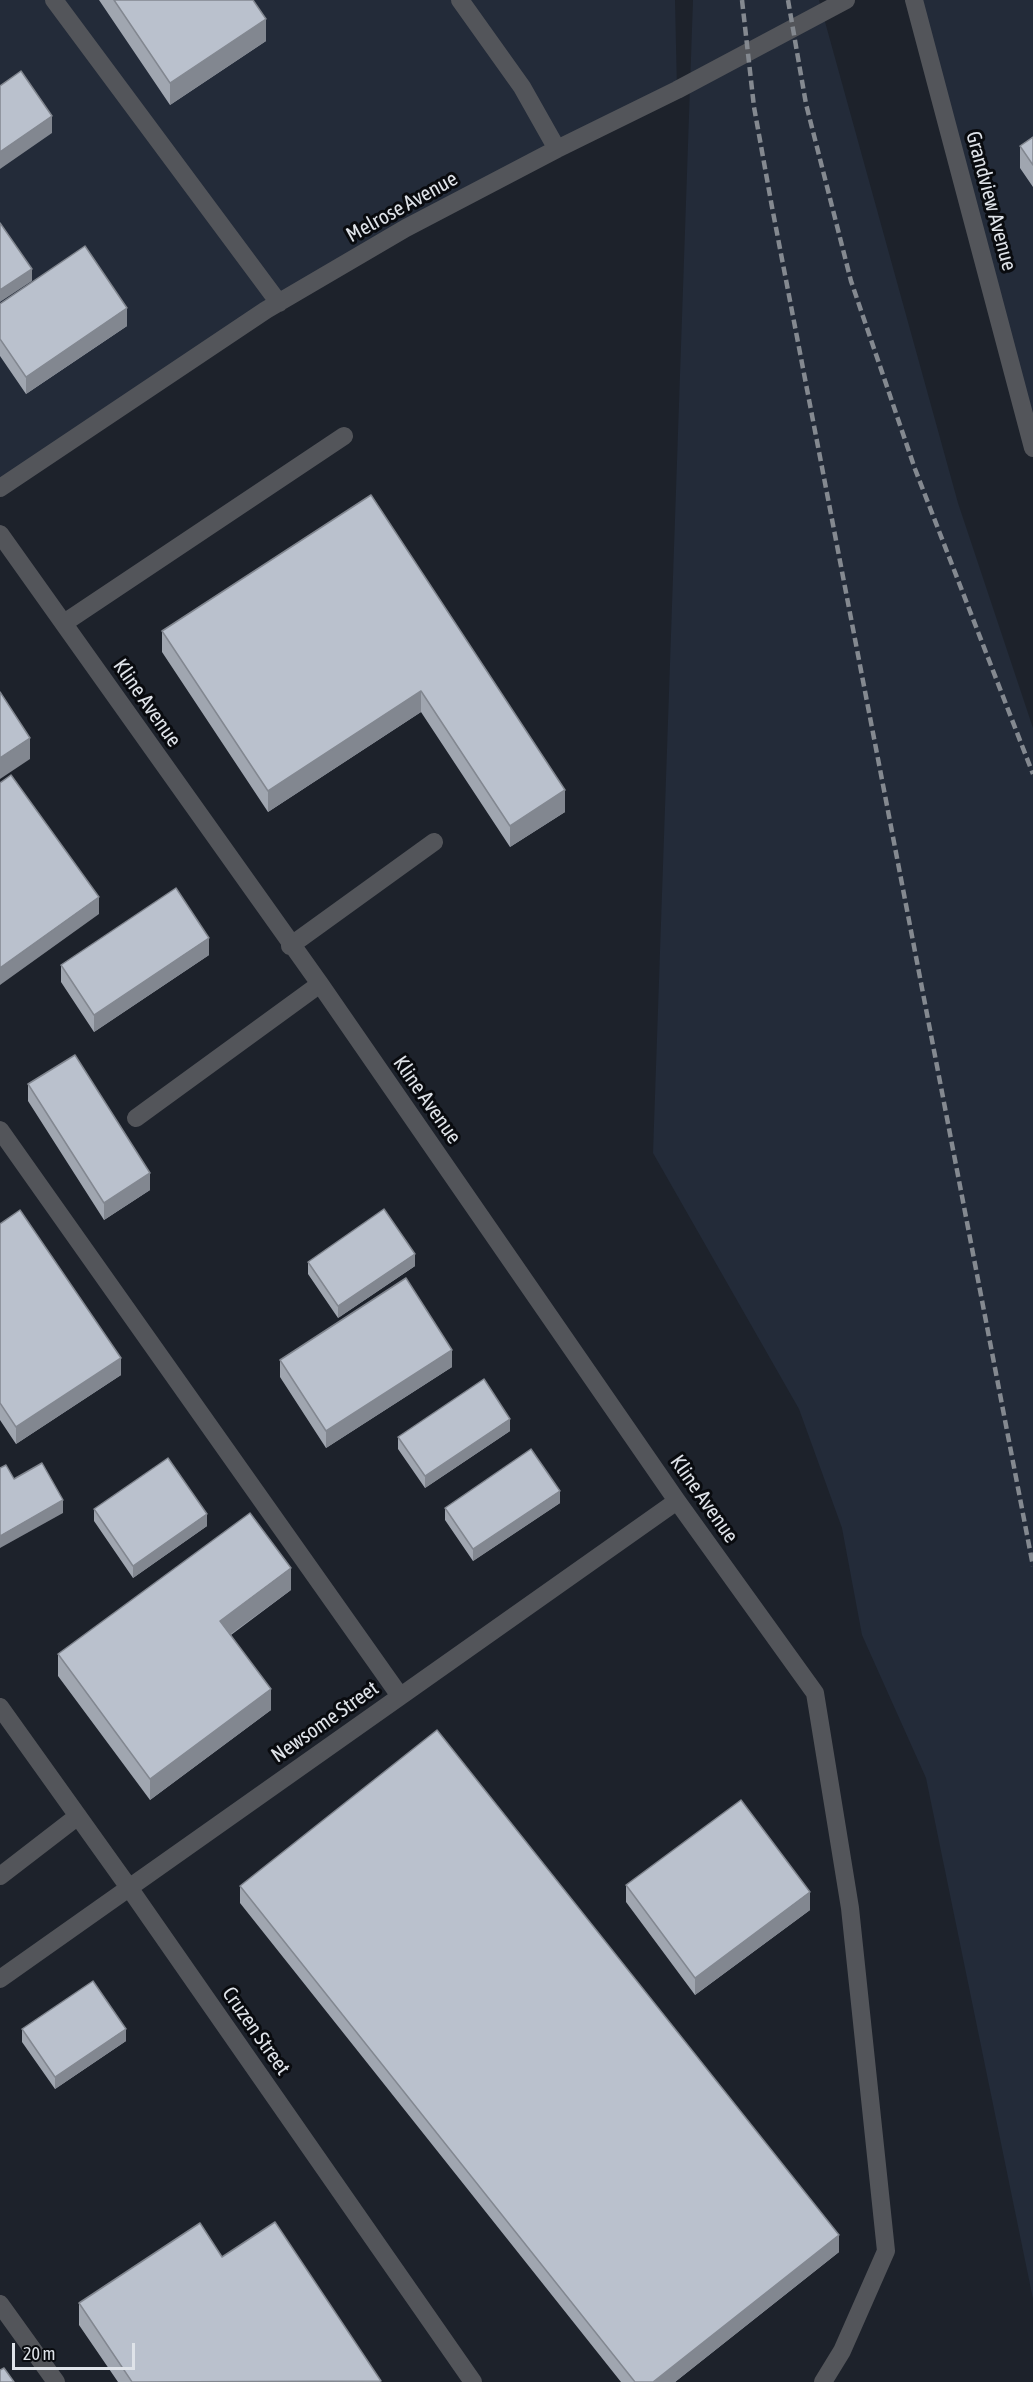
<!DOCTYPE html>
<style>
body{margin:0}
#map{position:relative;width:1033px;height:2382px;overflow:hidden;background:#1d222b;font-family:"Asap Condensed",sans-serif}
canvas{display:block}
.scale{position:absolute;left:12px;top:2343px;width:123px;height:27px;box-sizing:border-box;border:3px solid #dfe3e9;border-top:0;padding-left:8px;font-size:18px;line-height:21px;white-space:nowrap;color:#dfe3e9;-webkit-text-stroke:4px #090b0f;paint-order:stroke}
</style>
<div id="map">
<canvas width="1033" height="2382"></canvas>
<div class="scale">20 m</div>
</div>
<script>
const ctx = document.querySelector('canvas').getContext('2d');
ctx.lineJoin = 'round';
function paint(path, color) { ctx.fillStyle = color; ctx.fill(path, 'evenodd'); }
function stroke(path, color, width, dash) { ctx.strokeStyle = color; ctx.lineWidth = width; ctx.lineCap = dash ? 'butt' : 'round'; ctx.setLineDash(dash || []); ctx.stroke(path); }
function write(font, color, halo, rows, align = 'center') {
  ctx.font = font + ' "Asap Condensed",sans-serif'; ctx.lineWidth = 6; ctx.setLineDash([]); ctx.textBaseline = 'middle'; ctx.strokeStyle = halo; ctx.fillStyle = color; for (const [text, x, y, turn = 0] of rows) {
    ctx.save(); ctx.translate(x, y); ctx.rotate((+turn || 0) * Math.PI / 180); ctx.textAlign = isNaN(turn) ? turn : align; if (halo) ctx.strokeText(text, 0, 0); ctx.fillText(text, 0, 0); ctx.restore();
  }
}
paint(new Path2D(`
 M 0,0 L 675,0 L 677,90 L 266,310 L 0,488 Z
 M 693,0 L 819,0 L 958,503 L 1033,728 L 1033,2299 L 926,1778 L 862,1635 L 842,1528 L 799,1409 L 653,1153 Z
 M 914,0 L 1033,0 L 1033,448 Z`), '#232b39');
stroke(new Path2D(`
 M 54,0 L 279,303
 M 460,0 L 522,87 L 557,149
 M 914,0 L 1033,448
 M 0,488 L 266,310 L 406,228 L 557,149 L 677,90 L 846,0
 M 0,534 L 320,984 L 677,1501 L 815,1693 L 850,1908 L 886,2251 L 842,2351 L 823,2382
 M 64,623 L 344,436
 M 290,946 L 434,842
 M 136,1118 L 320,984
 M 0,1130 L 400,1696
 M 0,1707 L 130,1889 L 473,2382
 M 0,1876 L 78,1816
 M 0,1979 L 677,1501
 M 0,2304 L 56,2382`), '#53555a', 18);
stroke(new Path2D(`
 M 742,0 L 754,107 L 772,207 L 1033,1566
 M 788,0 L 806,104 L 851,281 L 915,469 L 1033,774`), '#848990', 4.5, [9, 4.5]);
paint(new Path2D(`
 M 99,0 L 253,0 L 266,41 L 170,105 Z
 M 1033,137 L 1033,187 L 1020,168 L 1020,146 Z
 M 0,304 L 127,326 L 26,394 L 0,356 Z
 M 371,495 L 565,812 L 510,847 L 421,712 L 268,812 L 162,652 L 162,631 Z
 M 209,955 L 94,1032 L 61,982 L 61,965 Z
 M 28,1084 L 150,1190 L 104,1220 L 28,1101 Z
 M 0,1224 L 121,1375 L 16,1444 L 0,1420 Z
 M 308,1262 L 415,1266 L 338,1318 L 308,1274 Z
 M 280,1360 L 452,1367 L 326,1448 L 280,1377 Z
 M 510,1431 L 425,1488 L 398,1449 L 398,1437 Z
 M 560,1503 L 473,1561 L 445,1520 L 445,1508 Z
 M 94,1509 L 207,1526 L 133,1578 L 94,1521 Z
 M 291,1590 L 231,1635 L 271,1710 L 150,1800 L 58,1676 L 58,1654 Z
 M 626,1885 L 810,1910 L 695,1995 L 626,1902 Z
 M 240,1886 L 839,2252 L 675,2382 L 621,2382 L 240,1903 Z
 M 22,2029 L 126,2041 L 55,2089 L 22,2042 Z
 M 222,2257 L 381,2382 L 118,2382 L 79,2325 L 79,2303 Z`), '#a0a6b0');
paint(new Path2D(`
 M 266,19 L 266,41 L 170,105 L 170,83 Z
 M 52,116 L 52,133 L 0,169 L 0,152 Z
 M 32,269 L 32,281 L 0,302 L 0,290 Z
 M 127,308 L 127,326 L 26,394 L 26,377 Z
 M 421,691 L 421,712 L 268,812 L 268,791 Z
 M 30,738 L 30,759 L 0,779 L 0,758 Z
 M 565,790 L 565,812 L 510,847 L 510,826 Z
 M 99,897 L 99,914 L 0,985 L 0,968 Z
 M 209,938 L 209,955 L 94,1032 L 94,1015 Z
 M 150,1173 L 150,1190 L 104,1220 L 104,1203 Z
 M 415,1254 L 415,1266 L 338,1318 L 338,1306 Z
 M 452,1350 L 452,1367 L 326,1448 L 326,1431 Z
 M 121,1358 L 121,1375 L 16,1444 L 16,1427 Z
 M 510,1419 L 510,1431 L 425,1488 L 425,1476 Z
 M 560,1491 L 560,1503 L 473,1561 L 473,1549 Z
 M 63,1500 L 63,1513 L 0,1548 L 0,1536 Z
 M 207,1514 L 207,1526 L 133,1578 L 133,1566 Z
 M 291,1568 L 291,1590 L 220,1642 L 220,1621 Z
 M 271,1689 L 271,1710 L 150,1800 L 150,1779 Z
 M 810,1892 L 810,1910 L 695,1995 L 695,1978 Z
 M 126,2029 L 126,2041 L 55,2089 L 55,2077 Z
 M 839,2235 L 839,2252 L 675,2382 L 653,2382 Z`), '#828790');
const building = new Path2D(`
 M 114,0 L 253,0 L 266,19 L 170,83 Z
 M 21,71 L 52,116 L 0,152 L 0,86 Z
 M 1033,137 L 1033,165 L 1020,146 Z
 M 0,223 L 32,269 L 0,290 Z
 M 85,246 L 127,308 L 26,377 L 0,339 L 0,304 Z
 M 371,495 L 565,790 L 510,826 L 421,691 L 268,791 L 162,631 Z
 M 0,692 L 30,738 L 0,758 Z
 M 11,775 L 99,897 L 0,968 L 0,783 Z
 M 176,888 L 209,938 L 94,1015 L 61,965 Z
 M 75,1055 L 150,1173 L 104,1203 L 28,1084 Z
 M 384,1209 L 415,1254 L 338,1306 L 308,1262 Z
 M 20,1210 L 121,1358 L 16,1427 L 0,1403 L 0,1224 Z
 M 406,1278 L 452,1350 L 326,1431 L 280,1360 Z
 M 484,1379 L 510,1419 L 425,1476 L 398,1437 Z
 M 531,1449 L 560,1491 L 473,1549 L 445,1508 Z
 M 168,1458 L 207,1514 L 133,1566 L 94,1509 Z
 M 42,1463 L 63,1500 L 0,1536 L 0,1468 L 6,1465 L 14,1479 Z
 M 250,1513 L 291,1568 L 220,1621 L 271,1689 L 150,1779 L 58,1654 Z
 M 437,1730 L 839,2235 L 653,2382 L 635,2382 L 240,1886 Z
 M 741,1800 L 810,1892 L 695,1978 L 626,1885 Z
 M 93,1981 L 126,2029 L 55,2077 L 22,2029 Z
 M 275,2222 L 381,2381 L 132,2382 L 79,2303 L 200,2223 L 222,2257 Z
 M 4,2368 L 14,2382 L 0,2382 L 0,2370 Z`);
paint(building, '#bac1cd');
stroke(building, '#828790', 1.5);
write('21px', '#dfe3e9', '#090b0f', [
 ["Grandview Avenue",991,201,75],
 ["Melrose Avenue",402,207,-29],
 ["Kline Avenue",147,703,55],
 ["Kline Avenue",427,1100,55],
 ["Kline Avenue",704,1499,55],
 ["Newsome Street",325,1722,-35],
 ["Cruzen Street",256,2031,55]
]);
</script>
